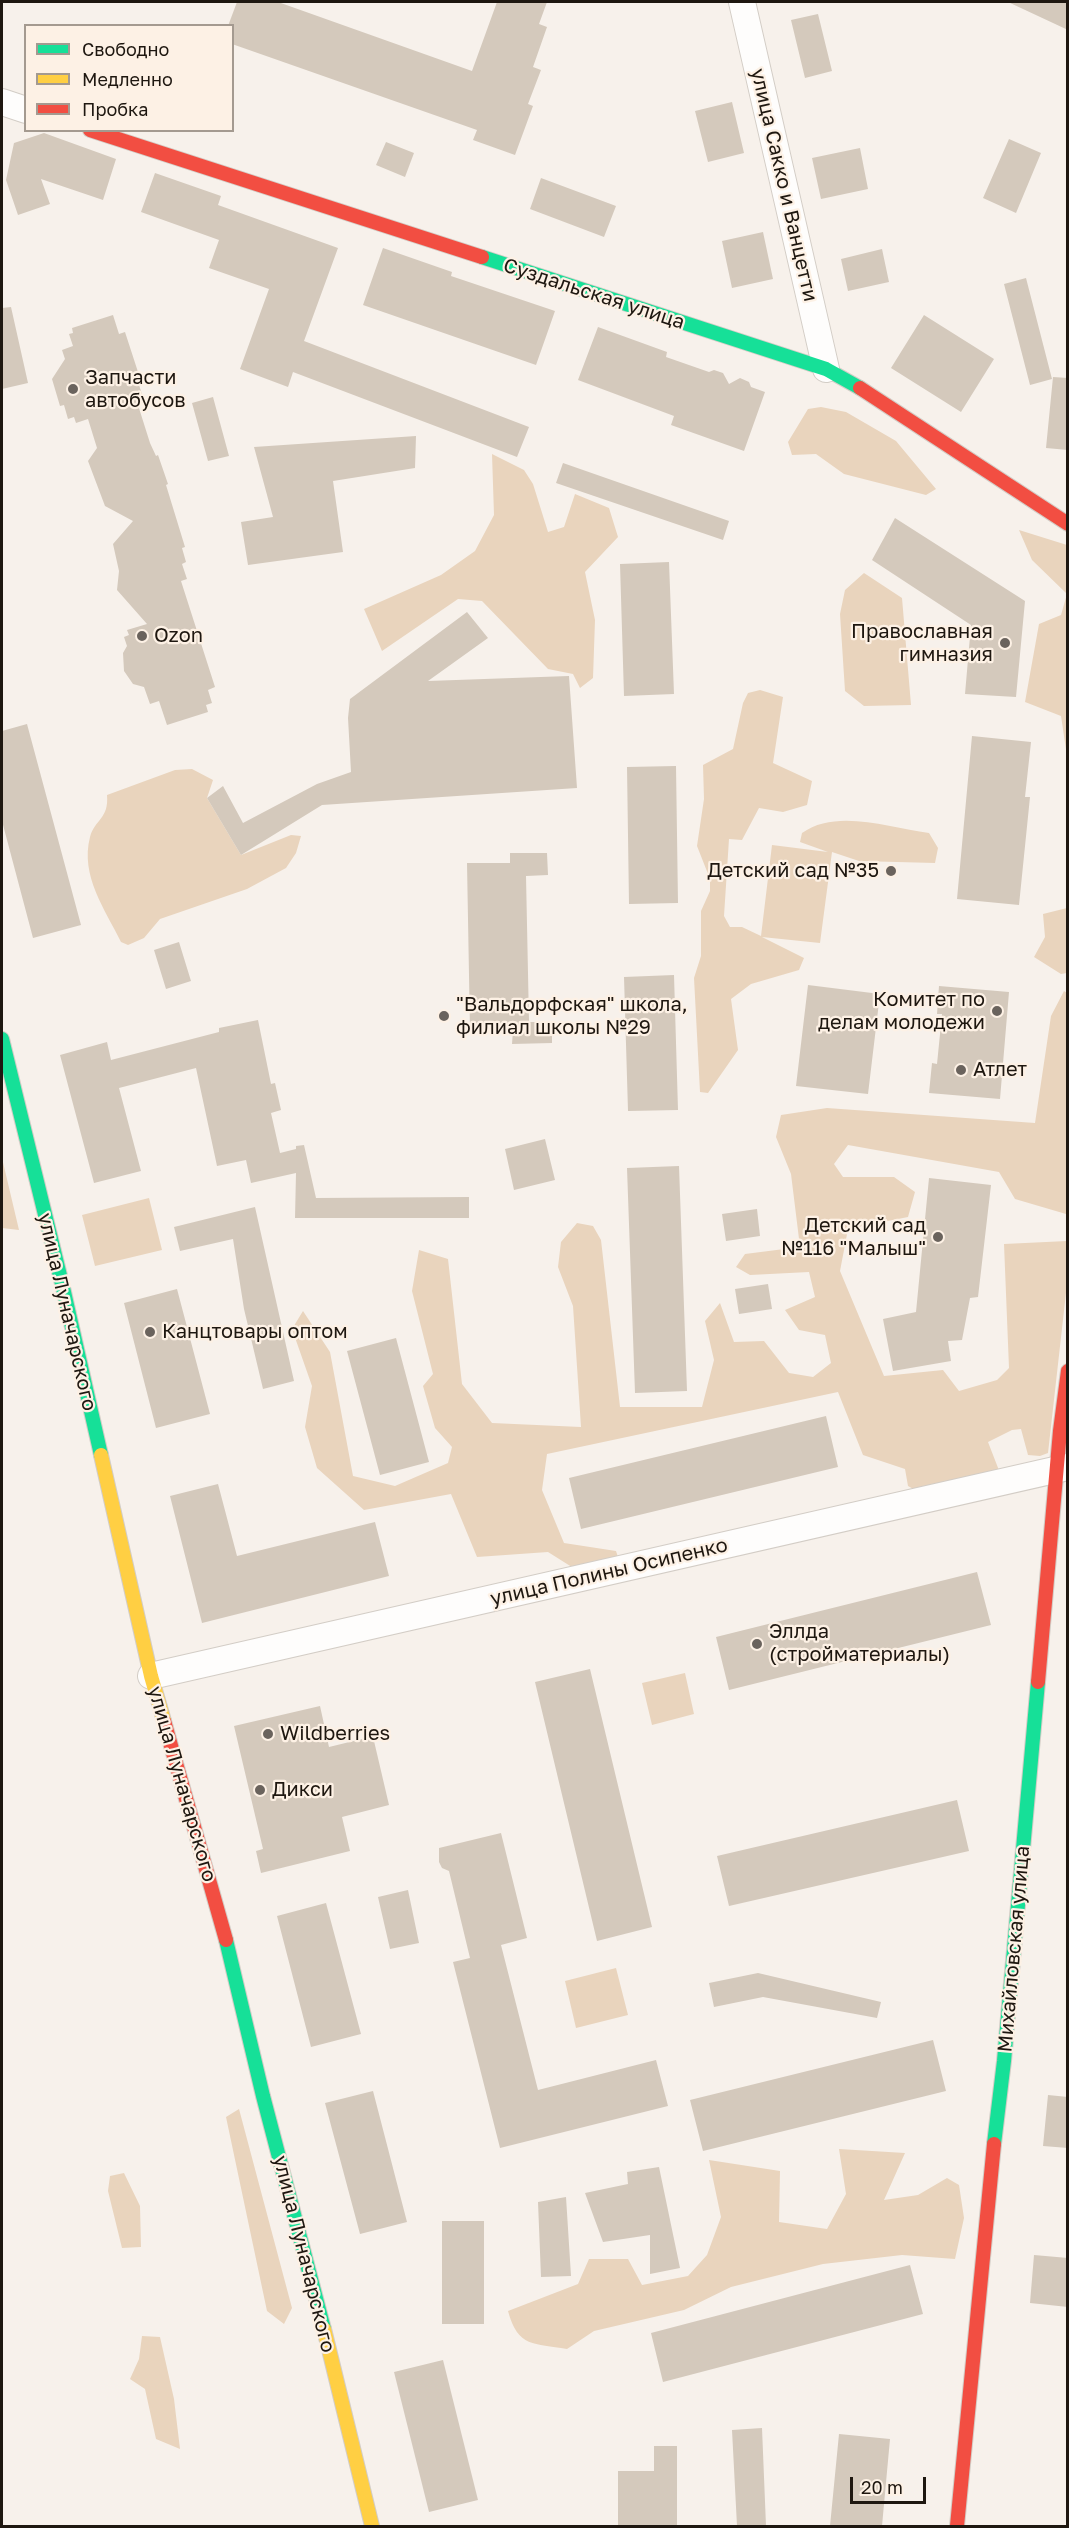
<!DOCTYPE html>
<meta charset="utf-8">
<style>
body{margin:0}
#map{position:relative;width:1069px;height:2528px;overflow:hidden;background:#f7f1eb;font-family:"Golos Text",sans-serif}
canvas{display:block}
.frame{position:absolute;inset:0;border:3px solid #1e1710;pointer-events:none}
.legend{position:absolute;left:24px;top:24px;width:210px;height:108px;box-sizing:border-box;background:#fdf1e5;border:2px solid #a49a90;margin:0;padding:8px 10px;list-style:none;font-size:18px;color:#1e1710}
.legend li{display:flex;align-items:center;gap:12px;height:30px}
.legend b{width:30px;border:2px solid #a49a90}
.scale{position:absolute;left:850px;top:2477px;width:76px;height:27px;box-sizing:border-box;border:3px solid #1e1710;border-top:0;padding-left:8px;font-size:18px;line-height:21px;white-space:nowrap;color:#1e1710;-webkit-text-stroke:4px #fdf1e5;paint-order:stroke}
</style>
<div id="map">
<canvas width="1069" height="2528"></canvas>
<div class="frame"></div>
<ul class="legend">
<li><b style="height:8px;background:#16e098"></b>Свободно</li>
<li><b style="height:8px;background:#ffcf43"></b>Медленно</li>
<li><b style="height:8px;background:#f24e42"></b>Пробка</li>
</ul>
<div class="scale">20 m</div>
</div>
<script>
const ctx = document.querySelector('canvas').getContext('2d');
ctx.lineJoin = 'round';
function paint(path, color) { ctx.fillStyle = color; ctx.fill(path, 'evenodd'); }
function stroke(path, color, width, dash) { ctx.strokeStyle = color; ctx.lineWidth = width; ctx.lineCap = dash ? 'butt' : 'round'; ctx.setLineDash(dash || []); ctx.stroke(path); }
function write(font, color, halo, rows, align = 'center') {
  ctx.font = font + ' "Golos Text",sans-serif'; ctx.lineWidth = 4.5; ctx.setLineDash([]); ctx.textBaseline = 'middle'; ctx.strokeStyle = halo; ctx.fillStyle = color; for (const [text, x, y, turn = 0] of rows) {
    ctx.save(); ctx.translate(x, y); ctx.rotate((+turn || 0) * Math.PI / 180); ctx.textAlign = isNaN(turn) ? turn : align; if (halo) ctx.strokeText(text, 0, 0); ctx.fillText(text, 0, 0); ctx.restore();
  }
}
paint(new Path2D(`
 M 821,407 L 846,412 L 896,441 L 936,489 L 926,495 L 844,474 L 816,454 L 792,455 L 788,442 L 808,409 Z
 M 492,454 L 524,470 L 533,484 L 548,532 L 564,527 L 575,494 L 609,508 L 618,537 L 585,572 L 595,620 L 593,678 L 580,688 L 573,674 L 548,669 L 482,601 L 458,599 L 382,651 L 364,609 L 441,575 L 475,551 L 494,515 Z
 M 1019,530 L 1067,545 L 1067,756 L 1061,716 L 1025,702 L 1039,624 L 1061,615 L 1067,594 L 1032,560 Z
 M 864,573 L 902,598 L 911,705 L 864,706 L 845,691 L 840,614 L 845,590 Z
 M 760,690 L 783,697 L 773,763 L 812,781 L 807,805 L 783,812 L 759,808 L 742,840 L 729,839 L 724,916 L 730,927 L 742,927 L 761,936 L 772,845 L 828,852 L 800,842 L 802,833 C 837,808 890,828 929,833 L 938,848 L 935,863 L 859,861 L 832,852 L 820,943 L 762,937 L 804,958 L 799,970 L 751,984 L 731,999 L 738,1050 L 708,1093 L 700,1092 L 694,978 L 701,956 L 701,911 L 710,891 L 710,879 L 697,846 L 704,799 L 703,765 L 733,749 L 743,703 L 748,693 Z
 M 192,769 L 213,780 L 207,798 L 241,855 L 291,835 L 301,836 L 296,853 L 286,868 L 247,889 L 160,919 L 144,938 L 128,945 L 121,942 C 105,909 80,876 90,837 C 95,819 109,819 107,795 L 175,770 Z
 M 1067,908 L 1067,973 L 1061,974 L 1034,957 L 1045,937 L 1043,914 Z
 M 1064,991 L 1067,993 L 1066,1214 L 1015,1199 L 999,1172 L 848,1145 L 834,1164 L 843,1177 L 894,1177 L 915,1192 L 908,1217 L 848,1229 L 840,1271 L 884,1376 L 943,1370 L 959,1391 L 997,1380 L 1009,1368 L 1004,1244 L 1067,1241 L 1067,1284 L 1048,1453 L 1040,1456 L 1028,1455 L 1021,1429 L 1012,1430 L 988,1442 L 1000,1473 L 924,1495 L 908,1486 L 905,1469 L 863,1455 L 838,1392 L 547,1454 L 542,1490 L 564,1543 L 616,1551 L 619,1560 L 575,1569 L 548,1552 L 477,1557 L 451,1494 L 364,1510 L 317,1468 L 305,1427 L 312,1386 L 292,1329 L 303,1311 L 330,1352 L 353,1476 L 395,1486 L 448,1463 L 452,1447 L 435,1428 L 423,1386 L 433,1374 L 412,1291 L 419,1250 L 448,1259 L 462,1384 L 492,1423 L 581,1427 L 573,1306 L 558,1267 L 561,1242 L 577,1223 L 593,1226 L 601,1240 L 620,1407 L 702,1407 L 714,1360 L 705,1321 L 720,1303 L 734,1342 L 764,1341 L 789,1373 L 813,1377 L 831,1363 L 825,1335 L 799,1330 L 785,1310 L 815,1297 L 809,1272 L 750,1275 L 736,1267 L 745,1254 L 800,1247 L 791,1174 L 776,1137 L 781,1115 L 827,1108 L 1035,1123 L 1051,1016 Z
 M 2,1158 L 19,1230 L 2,1228 Z
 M 149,1198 L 162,1250 L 95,1266 L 82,1215 Z
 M 685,1673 L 694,1714 L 652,1725 L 642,1683 Z
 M 616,1968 L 628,2015 L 576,2028 L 565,1981 Z
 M 239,2109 L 292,2308 L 284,2324 L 267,2311 L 226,2117 Z
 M 839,2149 L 905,2153 L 884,2200 L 918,2195 L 947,2178 L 959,2185 L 964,2218 L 955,2259 L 902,2255 L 823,2264 L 731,2287 L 684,2310 L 594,2331 L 567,2349 C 534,2343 518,2348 508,2311 L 578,2284 L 589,2259 L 628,2259 L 642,2285 L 688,2276 L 707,2255 L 721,2217 L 709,2160 L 780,2171 L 779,2222 L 827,2229 L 846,2194 Z
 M 124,2173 L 140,2206 L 141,2247 L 122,2248 L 108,2191 L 110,2176 Z
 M 142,2336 L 160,2337 L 174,2399 L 180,2449 L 156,2439 L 145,2389 L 130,2379 L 139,2359 Z`), '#e9d4bd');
paint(new Path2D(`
 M 237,2 L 278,2 L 472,71 L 497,2 L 547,2 L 539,24 L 547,27 L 533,67 L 541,70 L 528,104 L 533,106 L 515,155 L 473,140 L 477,130 L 232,44 L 232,26 L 228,26 Z
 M 1008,2 L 1068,2 L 1068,30 Z
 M 818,14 L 832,71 L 805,78 L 791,20 Z
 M 732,102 L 744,153 L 708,162 L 695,111 Z
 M 44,133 L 116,159 L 103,200 L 41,179 L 50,204 L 18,215 L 6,180 L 14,143 Z
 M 1009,139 L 1041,153 L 1016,213 L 983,198 Z
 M 386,142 L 414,153 L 405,177 L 376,165 Z
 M 860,148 L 868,189 L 821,199 L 812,158 Z
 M 155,173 L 221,196 L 218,205 L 338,248 L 304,341 L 529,427 L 517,457 L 293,372 L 288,387 L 240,369 L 269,289 L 209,268 L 219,240 L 141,212 Z
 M 541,178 L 616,206 L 604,237 L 530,209 Z
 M 763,232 L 773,279 L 732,288 L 722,241 Z
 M 383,248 L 452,272 L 451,276 L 555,311 L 536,365 L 363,305 Z
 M 882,249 L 889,282 L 848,291 L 841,259 Z
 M 1026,278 L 1052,379 L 1030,385 L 1004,284 Z
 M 11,307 L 28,383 L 2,389 L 2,308 Z
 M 113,315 L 119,334 L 125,332 L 138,372 L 135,373 L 145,403 L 138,405 L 150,443 L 156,456 L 158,455 L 168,484 L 166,485 L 185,547 L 182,548 L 186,562 L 182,564 L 187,579 L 181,581 L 215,687 L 208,690 L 212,703 L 206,705 L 208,712 L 167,725 L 159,701 L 150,704 L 144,687 L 133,684 L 124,671 L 123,653 L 127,646 L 124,637 L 129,635 L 127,630 L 147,624 L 117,590 L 119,571 L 113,544 L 133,521 L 105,506 L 88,461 L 97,448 L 88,419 L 76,423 L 74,417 L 68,419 L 64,405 L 60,406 L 52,379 L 65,359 L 62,350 L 73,346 L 69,334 L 73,333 L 72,328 Z
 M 924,315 L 994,359 L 961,412 L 891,368 Z
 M 598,327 L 667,352 L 666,357 L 709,372 L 714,370 L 723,373 L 729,384 L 740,378 L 749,382 L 751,387 L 765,392 L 744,451 L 671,425 L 674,416 L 578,380 Z
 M 1053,377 L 1068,378 L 1068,450 L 1046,448 Z
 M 213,397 L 229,456 L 208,461 L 192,403 Z
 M 416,436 L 415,468 L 333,481 L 343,552 L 248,565 L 241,522 L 273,517 L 254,447 Z
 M 563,463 L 729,521 L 723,540 L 556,483 Z
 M 895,518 L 1025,601 L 1016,697 L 965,694 L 971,625 L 872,560 Z
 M 669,562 L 674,694 L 624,696 L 620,564 Z
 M 467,612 L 488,638 L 428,681 L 569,676 L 577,788 L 322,805 L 241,855 L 207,798 L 223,786 L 243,823 L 317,784 L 351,772 L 348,718 L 350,699 Z
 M 27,724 L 81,925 L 33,938 L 2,821 L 2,731 Z
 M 972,736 L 1031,742 L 1025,797 L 1030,797 L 1019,905 L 957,899 Z
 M 676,766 L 678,903 L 629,904 L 627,767 Z
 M 510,853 L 547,853 L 548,875 L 526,876 L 529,1022 L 552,1022 L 552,1043 L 512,1044 L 513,1030 L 470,1031 L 467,863 L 510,863 Z
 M 179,942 L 191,981 L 166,989 L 154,950 Z
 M 674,975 L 678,1110 L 628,1111 L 624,977 Z
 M 808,985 L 880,994 L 868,1094 L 796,1086 Z
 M 939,986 L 1009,992 L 1000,1099 L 929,1093 L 932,1063 L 937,1064 L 942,1014 L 937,1014 Z
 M 258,1020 L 271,1084 L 275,1083 L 281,1110 L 271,1113 L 280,1153 L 296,1149 L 296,1146 L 304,1145 L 316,1198 L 469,1197 L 469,1218 L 295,1218 L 296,1173 L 251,1183 L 246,1160 L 217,1166 L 196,1068 L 119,1088 L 141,1171 L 94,1183 L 60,1055 L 107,1042 L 111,1060 L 219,1032 L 219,1028 Z
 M 545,1139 L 555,1180 L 514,1190 L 505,1149 Z
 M 679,1166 L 687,1391 L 635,1393 L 627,1168 Z
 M 929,1178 L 991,1185 L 978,1297 L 970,1298 L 962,1340 L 948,1341 L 951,1361 L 893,1371 L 883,1319 L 916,1312 Z
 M 255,1207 L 294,1381 L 263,1389 L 244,1309 L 233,1239 L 180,1251 L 174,1227 Z
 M 757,1209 L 760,1236 L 726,1241 L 722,1214 Z
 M 768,1284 L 772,1309 L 739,1314 L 735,1289 Z
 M 177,1289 L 210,1414 L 156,1428 L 124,1303 Z
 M 396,1338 L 429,1462 L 380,1475 L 347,1351 Z
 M 826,1416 L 838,1467 L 581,1529 L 569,1478 Z
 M 218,1484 L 237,1556 L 375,1522 L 389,1576 L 202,1623 L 170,1496 Z
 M 977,1572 L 991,1625 L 729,1690 L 716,1637 Z
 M 590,1669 L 652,1927 L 597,1941 L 535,1682 Z
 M 320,1706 L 329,1747 L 370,1737 L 372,1742 L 374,1741 L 389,1805 L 342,1817 L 350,1851 L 261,1873 L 256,1851 L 263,1849 L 234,1726 Z
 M 957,1800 L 969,1851 L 729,1906 L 717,1856 Z
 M 501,1833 L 527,1938 L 501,1945 L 538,2090 L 656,2060 L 668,2106 L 500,2148 L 453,1962 L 470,1958 L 449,1871 L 442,1868 L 439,1862 L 439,1848 Z
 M 408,1890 L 419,1943 L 390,1949 L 378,1897 Z
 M 326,1903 L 361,2034 L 311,2047 L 277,1916 Z
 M 758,1973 L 881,2002 L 877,2018 L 763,1997 L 714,2007 L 709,1983 Z
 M 933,2040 L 946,2091 L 703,2151 L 690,2100 Z
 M 373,2091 L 407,2222 L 360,2234 L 325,2103 Z
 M 1048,2095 L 1068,2097 L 1068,2148 L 1043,2146 Z
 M 659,2167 L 680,2268 L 650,2274 L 650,2235 L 603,2242 L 585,2193 L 628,2184 L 627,2172 Z
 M 566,2197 L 571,2276 L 541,2277 L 538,2202 Z
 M 442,2221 L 484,2221 L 484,2324 L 442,2324 Z
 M 1034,2255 L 1068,2258 L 1068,2307 L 1030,2303 Z
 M 910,2265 L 923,2314 L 663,2382 L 651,2333 Z
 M 443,2360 L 478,2500 L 429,2512 L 394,2372 Z
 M 762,2428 L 766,2526 L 737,2526 L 732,2430 Z
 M 839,2434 L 890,2439 L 882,2526 L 830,2526 Z
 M 654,2446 L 677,2446 L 677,2526 L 618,2526 L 618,2471 L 654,2471 Z`), '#d4c9bc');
const street = new Path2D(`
 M 742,2 L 826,369
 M 2,102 L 26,110
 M 151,1676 L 1068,1467`);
const fast = new Path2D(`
 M 482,257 L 826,369 L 860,388
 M 2,1039 L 64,1292 L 101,1455
 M 226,1940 L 263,2096 L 324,2329
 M 994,2144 L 1004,2061 L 1038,1682`);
const slow = new Path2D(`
 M 101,1455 L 151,1676 L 164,1721
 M 324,2329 L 372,2526`);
const jam = new Path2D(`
 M 90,130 L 482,257
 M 860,388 L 1068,524
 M 1038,1682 L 1060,1431 L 1068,1371
 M 164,1721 L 226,1940
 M 957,2526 L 994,2144`);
stroke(street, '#d3cdc6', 28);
stroke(fast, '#d3cdc6', 16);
stroke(slow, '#d3cdc6', 16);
stroke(jam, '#d3cdc6', 16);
stroke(street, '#fefdfc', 26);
stroke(fast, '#16e098', 14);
stroke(slow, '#ffcf43', 14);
stroke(jam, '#f24e42', 14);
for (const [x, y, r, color] of [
 [73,389,6,"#6a635d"],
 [142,636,6,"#6a635d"],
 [1005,643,6,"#6a635d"],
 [891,871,6,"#6a635d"],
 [997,1011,6,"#6a635d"],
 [444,1016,6,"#6a635d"],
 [961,1070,6,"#6a635d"],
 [938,1237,6,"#6a635d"],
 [150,1332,6,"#6a635d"],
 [757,1644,6,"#6a635d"],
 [268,1734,6,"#6a635d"],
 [260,1790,6,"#6a635d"]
]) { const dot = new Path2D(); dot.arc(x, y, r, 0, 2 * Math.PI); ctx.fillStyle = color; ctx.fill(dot); stroke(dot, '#fdf1e5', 2); }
write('20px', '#1e1710', '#fdf1e5', [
 ["улица Сакко и Ванцетти",784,185,77],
 ["Суздальская улица",594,294,18],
 ["улица Луначарского",67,1312,77],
 ["улица Полины Осипенко",609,1572,-13],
 ["улица Луначарского",182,1784,74],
 ["Михайловская улица",1014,1949,-85],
 ["улица Луначарского",304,2254,76]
]);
write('20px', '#1e1710', '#fdf1e5', [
 ["Запчасти",85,378],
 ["автобусов",85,401],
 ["Православная",993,632,"right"],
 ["гимназия",993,655,"right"],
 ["Ozon",154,636],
 ["Детский сад №35",879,871,"right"],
 ["Комитет по",985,1000,"right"],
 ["делам молодежи",985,1023,"right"],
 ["\"Вальдорфская\" школа,",456,1005],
 ["филиал школы №29",456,1028],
 ["Атлет",973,1070],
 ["Детский сад",926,1226,"right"],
 ["№116 \"Малыш\"",926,1249,"right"],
 ["Канцтовары оптом",162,1332],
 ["Эллда",769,1632],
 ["(стройматериалы)",769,1655],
 ["Wildberries",280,1734],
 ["Дикси",272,1790]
], 'left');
</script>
